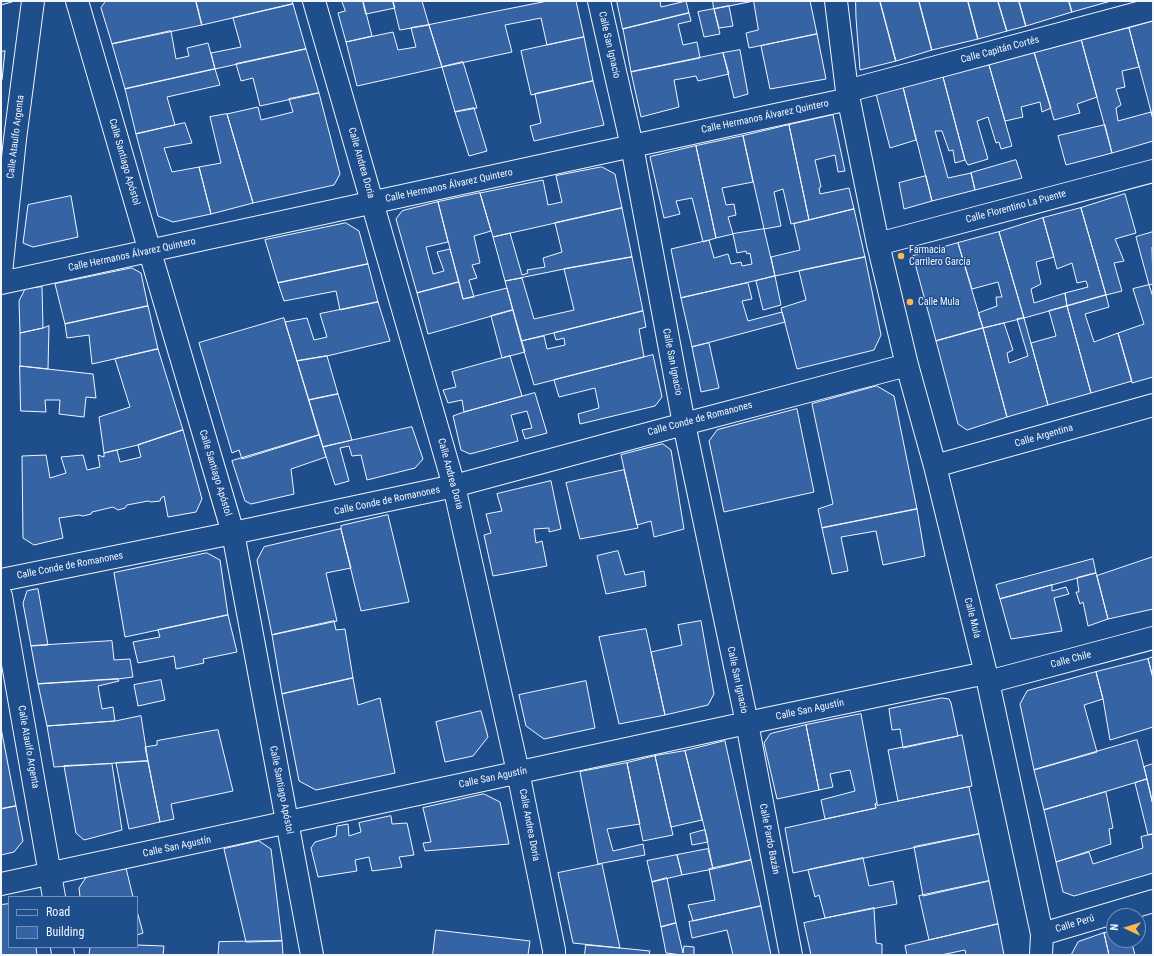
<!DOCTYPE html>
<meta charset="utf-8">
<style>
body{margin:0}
#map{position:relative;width:1154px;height:956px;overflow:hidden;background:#1f4e8c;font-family:"Roboto Condensed",sans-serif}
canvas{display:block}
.frame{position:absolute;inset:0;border:2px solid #f2f6ff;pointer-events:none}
.legend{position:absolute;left:8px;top:896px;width:130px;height:52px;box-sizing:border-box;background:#1f4e8c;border:1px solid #7391ba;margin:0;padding:5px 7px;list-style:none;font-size:12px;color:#f2f6ff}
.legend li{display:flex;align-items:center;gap:8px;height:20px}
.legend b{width:20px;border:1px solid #7391ba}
.north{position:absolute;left:1106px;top:908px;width:40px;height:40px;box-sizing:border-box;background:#1f4e8c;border:1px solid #7391ba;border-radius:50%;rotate:274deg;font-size:11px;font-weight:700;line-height:16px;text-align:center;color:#f2f6ff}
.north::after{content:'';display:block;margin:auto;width:14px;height:18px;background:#ffb74d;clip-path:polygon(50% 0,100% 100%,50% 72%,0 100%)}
</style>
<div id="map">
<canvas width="1154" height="956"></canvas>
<div class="frame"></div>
<ul class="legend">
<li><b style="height:5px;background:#1f4e8c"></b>Road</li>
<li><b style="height:11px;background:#3563a3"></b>Building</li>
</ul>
<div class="north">N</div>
</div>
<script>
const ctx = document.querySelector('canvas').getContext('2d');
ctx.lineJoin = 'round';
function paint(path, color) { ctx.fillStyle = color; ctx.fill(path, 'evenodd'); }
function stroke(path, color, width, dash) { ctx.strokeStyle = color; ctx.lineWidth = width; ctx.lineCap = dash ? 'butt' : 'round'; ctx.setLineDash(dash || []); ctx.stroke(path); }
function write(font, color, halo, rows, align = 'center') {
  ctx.font = font + ' "Roboto Condensed",sans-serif'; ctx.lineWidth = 3; ctx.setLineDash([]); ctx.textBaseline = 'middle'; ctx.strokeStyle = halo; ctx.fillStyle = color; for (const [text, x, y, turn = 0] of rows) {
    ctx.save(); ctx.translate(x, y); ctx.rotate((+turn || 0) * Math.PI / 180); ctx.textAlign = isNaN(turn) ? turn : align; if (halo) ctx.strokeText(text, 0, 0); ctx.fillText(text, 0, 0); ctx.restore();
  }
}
const building = new Path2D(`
 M 1,1 L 12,1 L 12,2 L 1,5 Z
 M 106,1 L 196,1 L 202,25 L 112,44 L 101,8 Z
 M 196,1 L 292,1 L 293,4 L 202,25 Z
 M 342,1 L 363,1 L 372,36 L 346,42 L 338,13 L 345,11 Z
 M 363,1 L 393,1 L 395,8 L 366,14 Z
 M 393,1 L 422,1 L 429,25 L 400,30 Z
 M 548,1 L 576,1 L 584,37 L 547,45 L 541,18 L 505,25 L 512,52 L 442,67 L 429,25 Z
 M 617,1 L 660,1 L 661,7 L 686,1 L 689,13 L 623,29 Z
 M 713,1 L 754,1 L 714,9 Z
 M 754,1 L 810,1 L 817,34 L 749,48 L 746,33 L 758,30 Z
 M 856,1 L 880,1 L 896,61 L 860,70 L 856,18 Z
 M 880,1 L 919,1 L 932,50 L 896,61 Z
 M 919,1 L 968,1 L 978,39 L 932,50 Z
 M 968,1 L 998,1 L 1007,31 L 978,39 Z
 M 998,1 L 1019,1 L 1026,26 L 1007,31 Z
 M 1019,1 L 1069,1 L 1072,12 L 1026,26 Z
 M 1069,1 L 1111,1 L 1072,12 Z
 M 293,4 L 306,49 L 215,69 L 211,53 L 241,47 L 233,18 Z
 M 729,6 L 733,26 L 719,28 L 714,9 Z
 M 714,9 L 720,34 L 704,37 L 698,12 Z
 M 689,13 L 691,21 L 678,24 L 683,45 L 697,42 L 700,58 L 631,72 L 623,29 Z
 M 1153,21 L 1153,119 L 1129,28 Z
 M 429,25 L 442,67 L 357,86 L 346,42 L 393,32 L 398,50 L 416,47 L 411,28 Z
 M 1129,28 L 1139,67 L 1122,71 L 1125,87 L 1116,89 L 1121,105 L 1116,108 L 1118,121 L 1151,112 L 1153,119 L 1153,141 L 1112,153 L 1081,39 Z
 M 171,31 L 176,59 L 189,56 L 187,48 L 208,43 L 215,69 L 125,89 L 112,44 Z
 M 817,34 L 826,79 L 770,89 L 761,46 Z
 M 584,37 L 593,81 L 531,95 L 521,51 Z
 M 1081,39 L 1097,97 L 1077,104 L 1080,113 L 1054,120 L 1034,52 Z
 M 306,49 L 319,93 L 260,106 L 253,78 L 241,81 L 236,64 Z
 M 740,50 L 748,94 L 734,98 L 723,53 Z
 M 5,51 L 2,80 L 1,80 L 1,52 Z
 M 1034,52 L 1051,108 L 1042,112 L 1040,102 L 1021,107 L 1023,117 L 1005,121 L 989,65 Z
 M 723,53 L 729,74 L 698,81 L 696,76 L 674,80 L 679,107 L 641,117 L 631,72 Z
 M 463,62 L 477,108 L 455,112 L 442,67 Z
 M 989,65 L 1012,146 L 1001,149 L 999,142 L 996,143 L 988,117 L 977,121 L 988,159 L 968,165 L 965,160 L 943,77 Z
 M 215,69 L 220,85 L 167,97 L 175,125 L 136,134 L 125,89 Z
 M 943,77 L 965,160 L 955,163 L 953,150 L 949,151 L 942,131 L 935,131 L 948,178 L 971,173 L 975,190 L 932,201 L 903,87 Z
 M 593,81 L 604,125 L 534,141 L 530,126 L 541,123 L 535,94 Z
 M 903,87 L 916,140 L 890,148 L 876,94 Z
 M 319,93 L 340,174 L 334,185 L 253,203 L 227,114 L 258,107 L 261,120 L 293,112 L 289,99 Z
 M 474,108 L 487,151 L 469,156 L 455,112 Z
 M 227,114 L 253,203 L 211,214 L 199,167 L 221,163 L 210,117 Z
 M 833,115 L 845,171 L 838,172 L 835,155 L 815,160 L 821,187 L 819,188 L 820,194 L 849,188 L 854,209 L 809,220 L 789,125 Z
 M 185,123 L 192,143 L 164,148 L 172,172 L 199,167 L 211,214 L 173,222 L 158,216 L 136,134 Z
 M 789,125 L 809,220 L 791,224 L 783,189 L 774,192 L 781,226 L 764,229 L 743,136 Z
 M 1105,125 L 1112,153 L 1066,165 L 1058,136 Z
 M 743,136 L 753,182 L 722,188 L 726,205 L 734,204 L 736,215 L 728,217 L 733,234 L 716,238 L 696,146 Z
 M 696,146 L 716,238 L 703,242 L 692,198 L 676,201 L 680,214 L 664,218 L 650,157 Z
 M 1016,160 L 1022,178 L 975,190 L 971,173 Z
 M 602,167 L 615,174 L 622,208 L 493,237 L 480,193 L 543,180 L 548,205 L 562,202 L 556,176 Z
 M 926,176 L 932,201 L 904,209 L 899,183 Z
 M 480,193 L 491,231 L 474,236 L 480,263 L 472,265 L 477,278 L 469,280 L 474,297 L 463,299 L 438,202 Z
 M 1125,194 L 1136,233 L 1115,239 L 1124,261 L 1114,263 L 1122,291 L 1106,295 L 1081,208 Z
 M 71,196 L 78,237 L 33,247 L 23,243 L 28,205 Z
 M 438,202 L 448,242 L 426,247 L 433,274 L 444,271 L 437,252 L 450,249 L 459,282 L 417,293 L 396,219 L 402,211 Z
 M 622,208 L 632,257 L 564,269 L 505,281 L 493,237 L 510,233 L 522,275 L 528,273 L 527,270 L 545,267 L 543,258 L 562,252 L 555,223 Z
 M 1081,208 L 1106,295 L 1067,306 L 1065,293 L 1088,287 L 1086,281 L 1077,283 L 1072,263 L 1057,269 L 1043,218 Z
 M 854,209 L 865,257 L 775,276 L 771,257 L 800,250 L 794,224 Z
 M 1043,218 L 1054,257 L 1036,262 L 1041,284 L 1031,289 L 1034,303 L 1065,293 L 1067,306 L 1024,318 L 999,232 Z
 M 346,223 L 359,231 L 368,264 L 278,283 L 265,240 Z
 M 764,229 L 775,276 L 681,298 L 671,249 L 709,240 L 714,258 L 728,254 L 731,264 L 741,262 L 742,266 L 752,264 L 750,253 L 747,254 L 746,251 L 737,253 L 733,234 Z
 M 999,232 L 1024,318 L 983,328 L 978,313 L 997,306 L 996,297 L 1002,297 L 998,282 L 972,289 L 958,243 Z
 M 1153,232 L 1153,247 L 1152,247 L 1153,284 L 1149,285 L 1136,237 Z
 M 958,243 L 983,328 L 936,341 L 913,256 Z
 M 632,257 L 643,311 L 521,341 L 505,281 L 522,278 L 534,319 L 574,310 L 564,269 Z
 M 865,257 L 881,335 L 874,350 L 797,369 L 781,308 L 806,300 L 799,271 Z
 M 368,264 L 378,302 L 340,310 L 336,291 L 284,301 L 278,283 Z
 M 132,268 L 141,273 L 148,306 L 65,324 L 55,284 Z
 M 775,276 L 781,305 L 763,310 L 756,281 Z
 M 459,282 L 463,299 L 507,288 L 513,310 L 428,334 L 417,293 Z
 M 748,283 L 752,299 L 742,301 L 748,321 L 782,312 L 785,322 L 692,347 L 681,298 Z
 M 1149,285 L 1153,297 L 1153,377 L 1132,383 L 1118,333 L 1144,324 L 1133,289 Z
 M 42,287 L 43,328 L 20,333 L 19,301 L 25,289 Z
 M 1106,295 L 1109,307 L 1085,314 L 1094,342 L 1118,333 L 1132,381 L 1091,393 L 1067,306 Z
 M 378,302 L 390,341 L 327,356 L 297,361 L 285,322 L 307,318 L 314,340 L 327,337 L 320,314 Z
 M 148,306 L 158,349 L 92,364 L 89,335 L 67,338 L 65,324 Z
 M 1067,306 L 1091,393 L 1048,405 L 1031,343 L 1056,336 L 1049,311 Z
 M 513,310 L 525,352 L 502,358 L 491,316 Z
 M 643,311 L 646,327 L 639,329 L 644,357 L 534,385 L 521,341 L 544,336 L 547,349 L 565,345 L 564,338 L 556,340 L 554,333 Z
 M 284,318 L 319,435 L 242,459 L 239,450 L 232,453 L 199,343 Z
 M 1024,318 L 1048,405 L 1007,417 L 983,328 L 1004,323 L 1013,350 L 1007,353 L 1009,363 L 1028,356 L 1017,319 Z
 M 49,326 L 48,369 L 20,366 L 20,333 L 43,328 Z
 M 983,328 L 1007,417 L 967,430 L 958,424 L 936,341 Z
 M 709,343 L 719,388 L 701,392 L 692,347 Z
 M 158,349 L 183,430 L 138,445 L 104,453 L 99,417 L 130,407 L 115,359 Z
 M 653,355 L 662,397 L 655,406 L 580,424 L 578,414 L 599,408 L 595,388 L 559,397 L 554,380 Z
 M 327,356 L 338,394 L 309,400 L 297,361 Z
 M 510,356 L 522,396 L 464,412 L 462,400 L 448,403 L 443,390 L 456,387 L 452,372 Z
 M 20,366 L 93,374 L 96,398 L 86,397 L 84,417 L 59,414 L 60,400 L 45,400 L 46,412 L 21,411 Z
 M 877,386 L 894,396 L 917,509 L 822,528 L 818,509 L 833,504 L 812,404 Z
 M 535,393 L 547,433 L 525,439 L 522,430 L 532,428 L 527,411 L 511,415 L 518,441 L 470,454 L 461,450 L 453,416 L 464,412 Z
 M 338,394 L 352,440 L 323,447 L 309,400 Z
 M 797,409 L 814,492 L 724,512 L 709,441 L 717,430 Z
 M 412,427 L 423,459 L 415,468 L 367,480 L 361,455 L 352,456 L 349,446 L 340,448 L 349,481 L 335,485 L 323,447 Z
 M 183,430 L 202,499 L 196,512 L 168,517 L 164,496 L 161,498 L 160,501 L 151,502 L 148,501 L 127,505 L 125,508 L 118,510 L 113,507 L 92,512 L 91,514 L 83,516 L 79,515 L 59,518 L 63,538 L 34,545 L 23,538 L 22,456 L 46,455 L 50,478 L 66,473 L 61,457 L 83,455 L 87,470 L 100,467 L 98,455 L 104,457 L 104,453 L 117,450 L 120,462 L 141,457 L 138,445 Z
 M 319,435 L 326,457 L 291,469 L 294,494 L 251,504 L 245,501 L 232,461 Z
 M 663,444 L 671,450 L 684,529 L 654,537 L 651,521 L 637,525 L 621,455 Z
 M 624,470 L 638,528 L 580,539 L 566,483 Z
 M 551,481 L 561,529 L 549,532 L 549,528 L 534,529 L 536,543 L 542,541 L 547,566 L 493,576 L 484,535 L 491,533 L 486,514 L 502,511 L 497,494 Z
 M 917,509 L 925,556 L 883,565 L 876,531 L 841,537 L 848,571 L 832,574 L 822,528 Z
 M 388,515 L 409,602 L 361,611 L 341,529 L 341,526 Z
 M 341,529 L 351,568 L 326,573 L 337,621 L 272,635 L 257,560 L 264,547 Z
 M 618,551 L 625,575 L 644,571 L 646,586 L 606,594 L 597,556 Z
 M 207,553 L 220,560 L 228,615 L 125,637 L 114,573 Z
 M 1153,557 L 1153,609 L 1108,619 L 1097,576 Z
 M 1093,559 L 1096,573 L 1000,599 L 996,585 Z
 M 1096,573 L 1108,619 L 1088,626 L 1083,602 L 1080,604 L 1076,592 L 1079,592 L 1077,578 Z
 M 1052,585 L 1052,591 L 1066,587 L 1069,594 L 1054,598 L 1062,631 L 1011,639 L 1000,599 Z
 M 38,589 L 48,645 L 31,646 L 23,603 L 27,591 Z
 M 228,615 L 237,652 L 203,659 L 204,663 L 176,669 L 174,656 L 138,663 L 133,642 L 160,637 L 158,630 Z
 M 334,621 L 336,630 L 345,629 L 353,678 L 282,694 L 272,635 Z
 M 701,621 L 714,694 L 708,705 L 665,715 L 651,652 L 682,645 L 678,625 Z
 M 646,629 L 665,715 L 619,724 L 599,637 Z
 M 112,641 L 114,660 L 130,659 L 133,677 L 118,679 L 38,684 L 31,646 Z
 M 1153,657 L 1153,678 L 1148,659 Z
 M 1148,659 L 1153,678 L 1153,727 L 1110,740 L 1103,699 L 1096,672 Z
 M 1096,672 L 1103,699 L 1084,705 L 1097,752 L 1034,770 L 1020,704 L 1027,691 Z
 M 353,678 L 358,705 L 380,698 L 395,773 L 316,790 L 299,781 L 282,694 Z
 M 118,679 L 119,681 L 98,686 L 102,709 L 113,707 L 115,721 L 47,726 L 38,684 Z
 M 161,680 L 165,700 L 138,706 L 134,685 Z
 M 586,681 L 595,728 L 544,739 L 526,726 L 519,695 Z
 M 942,698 L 949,699 L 951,703 L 958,736 L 903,748 L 900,729 L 892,730 L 889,709 Z
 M 481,711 L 488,737 L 473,756 L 445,762 L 436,722 Z
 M 861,714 L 877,802 L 875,804 L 876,808 L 825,819 L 821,800 L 855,791 L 850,770 L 830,774 L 833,787 L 819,790 L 806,725 Z
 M 141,716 L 148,761 L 54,767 L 47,726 L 115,721 Z
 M 806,725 L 819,790 L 777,799 L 764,743 L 770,734 Z
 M 1,728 L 16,806 L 1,809 Z
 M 218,730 L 233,791 L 171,804 L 174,819 L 160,822 L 145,747 L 157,745 L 157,741 Z
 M 962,735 L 972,786 L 898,801 L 888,750 L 958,736 Z
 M 1137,740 L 1147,779 L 1044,810 L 1034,770 Z
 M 725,741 L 751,860 L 713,869 L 705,830 L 685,751 Z
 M 685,751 L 702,820 L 671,827 L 655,756 Z
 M 655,756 L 673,835 L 643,841 L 627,763 Z
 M 148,761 L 160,822 L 129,829 L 116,763 Z
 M 627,763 L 640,824 L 607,829 L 613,851 L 643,844 L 645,855 L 598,864 L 580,772 Z
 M 112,764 L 122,830 L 84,840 L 76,833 L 64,766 Z
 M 1153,764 L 1153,805 L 1144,767 Z
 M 1147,779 L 1153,805 L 1153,834 L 1148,835 L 1135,783 Z
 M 969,787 L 979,834 L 793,873 L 785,828 L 876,808 L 875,804 L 877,802 L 877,805 Z
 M 1106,792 L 1113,828 L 1109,829 L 1111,844 L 1056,862 L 1044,810 Z
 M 484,794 L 500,802 L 509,844 L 425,851 L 423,843 L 431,842 L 423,808 Z
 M 16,806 L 23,841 L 14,852 L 1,855 L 1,809 Z
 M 391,816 L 392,824 L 407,823 L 414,855 L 399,857 L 402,867 L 372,871 L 369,857 L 355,860 L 357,871 L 318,877 L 311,848 L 315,842 L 336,836 L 337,826 L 348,824 L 349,836 L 361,832 L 359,823 Z
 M 705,830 L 708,842 L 692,845 L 690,834 Z
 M 979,834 L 989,881 L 923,896 L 914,847 Z
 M 1153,834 L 1153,873 L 1074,896 L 1063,892 L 1056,862 L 1089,852 L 1093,864 L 1143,848 L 1141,837 Z
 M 259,841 L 271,849 L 282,941 L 246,942 L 224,849 Z
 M 708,849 L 713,869 L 682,875 L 677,855 Z
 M 677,855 L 682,875 L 652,882 L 647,861 Z
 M 863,858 L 869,886 L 893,881 L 897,904 L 825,918 L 819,895 L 815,897 L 808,870 Z
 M 751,860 L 761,906 L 693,921 L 688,905 L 715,900 L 709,869 Z
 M 602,864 L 620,948 L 573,943 L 558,873 Z
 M 126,868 L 133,897 L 80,897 L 79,888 L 87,876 Z
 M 667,878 L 676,923 L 661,927 L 652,882 Z
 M 989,881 L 998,924 L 929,940 L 919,896 Z
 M 9,904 L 9,947 L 36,947 L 37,955 L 1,955 L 1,905 Z
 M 761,906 L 771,955 L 733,955 L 727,930 L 692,938 L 689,922 Z
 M 874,908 L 876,943 L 882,944 L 882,955 L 811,955 L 804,923 Z
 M 137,911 L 143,933 L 137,935 Z
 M 676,923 L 683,953 L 684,946 L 694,947 L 694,955 L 682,955 L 666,953 L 661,927 Z
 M 998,924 L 1004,955 L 966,955 L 965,950 L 941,955 L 907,955 L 905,946 Z
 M 436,930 L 530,941 L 528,955 L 433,955 Z
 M 1114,931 L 1114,940 L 1131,940 L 1135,955 L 1109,955 L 1104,933 Z
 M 1104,933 L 1109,955 L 1071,955 L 1078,942 Z
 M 282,941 L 283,955 L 218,955 L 219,942 Z
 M 137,945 L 164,946 L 163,955 L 89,955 L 90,947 L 137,947 Z
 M 586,945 L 620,948 L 650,951 L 649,955 L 585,955 Z`);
paint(building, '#3563a3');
stroke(building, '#f2f6ff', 1);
const minor = new Path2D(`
 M 77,1 L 150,252 L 233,533 L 312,955
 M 314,1 L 454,486 L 518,772 L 554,950 L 554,955
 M 599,1 L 632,146 L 684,424 L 747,723 L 791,955
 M 836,1 L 847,91 L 878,244 L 907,365 L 935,466 L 988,682 L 1042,934 L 1041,955
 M 847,91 L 1153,9
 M 878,244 L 1153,171
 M 1,273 L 15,139 L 33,1
 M 1,283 L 849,99
 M 935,466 L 1153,405
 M 1,580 L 233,533 L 454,486 L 684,424 L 907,365
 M 1,596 L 54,897
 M 988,682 L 1153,638
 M 1,884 L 747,723 L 986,673
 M 1042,934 L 1153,901
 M 62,947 L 63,955`);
stroke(minor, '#f2f6ff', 24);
stroke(minor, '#1f4e8c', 22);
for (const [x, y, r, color] of [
 [901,256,4,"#ffb74d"],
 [910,302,4,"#ffb74d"]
]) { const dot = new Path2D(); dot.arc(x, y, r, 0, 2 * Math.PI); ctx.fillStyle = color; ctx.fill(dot); stroke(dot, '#1f4e8c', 1.5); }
write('10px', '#f2f6ff', '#1f4e8c', [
 ["Calle San Ignacio",609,45,77],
 ["Calle Capitán Cortés",1000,50,-15],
 ["Calle Hermanos Álvarez Quintero",765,117,-12],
 ["Calle Ataulfo Argenta",16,137,-83],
 ["Calle Santiago Apóstol",124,162,74],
 ["Calle Andrea Doria",361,163,74],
 ["Calle Hermanos Álvarez Quintero",449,186,-12],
 ["Calle Florentino La Puente",1016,207,-15],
 ["Calle Hermanos Álvarez Quintero",132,255,-12],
 ["Calle San Ignacio",672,362,79],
 ["Calle Conde de Romanones",700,419,-15],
 ["Calle Argentina",1044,436,-16],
 ["Calle Santiago Apóstol",215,473,73],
 ["Calle Andrea Doria",450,474,75],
 ["Calle Conde de Romanones",387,501,-12],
 ["Calle Conde de Romanones",70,566,-11],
 ["Calle Mula",972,618,76],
 ["Calle Chile",1071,660,-15],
 ["Calle San Ignacio",737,680,78],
 ["Calle San Agustín",810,710,-12],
 ["Calle Ataulfo Argenta",28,747,80],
 ["Calle San Agustín",493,778,-12],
 ["Calle Santiago Apóstol",281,790,79],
 ["Calle Andrea Doria",529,825,79],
 ["Calle Pardo Bazán",769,839,79],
 ["Calle San Agustín",177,847,-12],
 ["Calle Perú",1075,924,-17]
]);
write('10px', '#f2f6ff', '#1f4e8c', [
 ["Farmacia",909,250],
 ["Carrilero García",909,262],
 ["Calle Mula",918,302]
], 'left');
</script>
